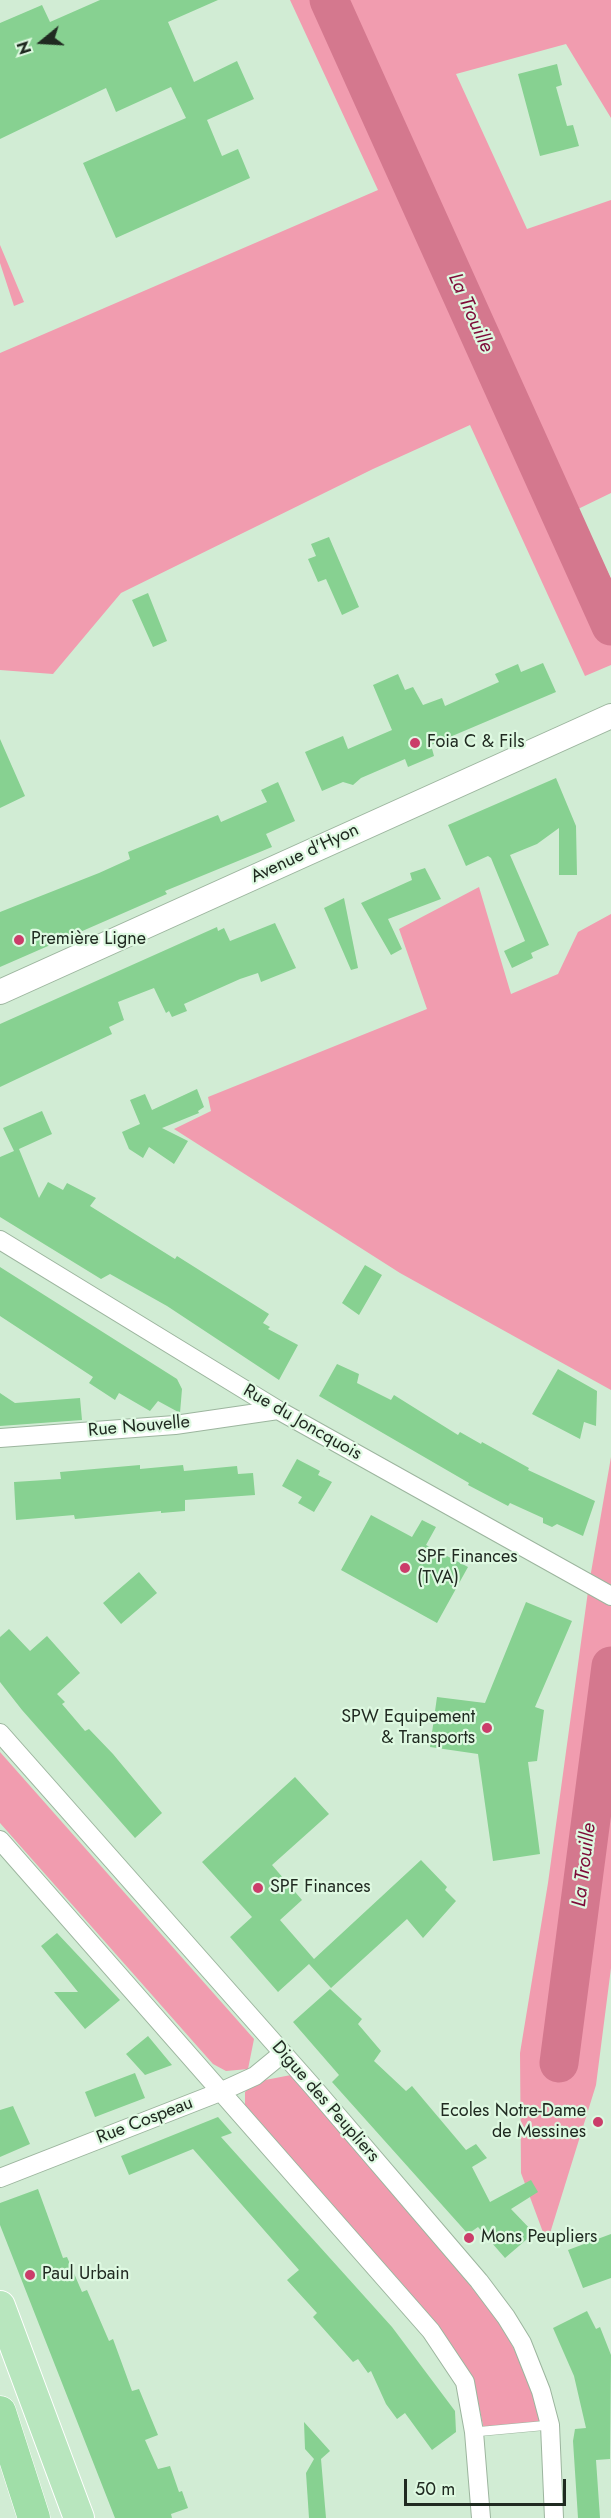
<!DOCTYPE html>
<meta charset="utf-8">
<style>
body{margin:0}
#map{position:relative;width:611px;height:2518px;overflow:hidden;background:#d1ecd4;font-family:Jost,sans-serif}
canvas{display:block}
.north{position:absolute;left:12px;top:12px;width:60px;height:60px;-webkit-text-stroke:4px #def9e1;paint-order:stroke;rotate:252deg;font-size:16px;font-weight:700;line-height:24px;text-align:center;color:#202a21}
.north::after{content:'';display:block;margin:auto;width:21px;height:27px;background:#202a21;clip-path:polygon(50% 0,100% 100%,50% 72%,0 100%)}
.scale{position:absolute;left:404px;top:2479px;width:162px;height:27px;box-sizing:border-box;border:3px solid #202a21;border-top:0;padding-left:8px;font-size:18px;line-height:21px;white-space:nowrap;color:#202a21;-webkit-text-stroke:4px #def9e1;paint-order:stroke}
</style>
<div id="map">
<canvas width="611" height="2518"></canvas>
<div class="north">N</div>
<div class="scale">50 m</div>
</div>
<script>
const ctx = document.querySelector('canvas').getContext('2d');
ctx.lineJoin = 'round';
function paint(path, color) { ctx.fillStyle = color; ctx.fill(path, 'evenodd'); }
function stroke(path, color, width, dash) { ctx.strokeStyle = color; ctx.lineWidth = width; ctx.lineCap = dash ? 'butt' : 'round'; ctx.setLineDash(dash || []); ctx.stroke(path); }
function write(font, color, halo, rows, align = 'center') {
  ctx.font = font + ' Jost,sans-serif'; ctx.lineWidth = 4.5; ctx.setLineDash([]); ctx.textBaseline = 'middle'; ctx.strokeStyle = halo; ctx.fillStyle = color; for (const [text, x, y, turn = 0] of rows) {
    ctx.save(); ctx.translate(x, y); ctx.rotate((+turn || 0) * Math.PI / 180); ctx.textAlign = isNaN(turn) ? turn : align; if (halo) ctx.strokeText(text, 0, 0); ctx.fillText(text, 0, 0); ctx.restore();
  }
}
paint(new Path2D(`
 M 290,0 L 611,0 L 611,118 L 566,44 L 456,74 L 527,229 L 611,200 L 611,493 L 578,509 L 611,579 L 611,665 L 585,676 L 470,425 L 373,469 L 121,593 L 53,674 L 0,670 L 0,353 L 378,190 Z
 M 0,245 L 24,302 L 14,306 L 0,263 Z
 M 479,887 L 511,994 L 558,974 L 578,932 L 611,914 L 611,1390 L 400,1273 L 174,1129 L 211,1111 L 208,1097 L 427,1009 L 399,929 Z
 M 611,1457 L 611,1968 L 596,2085 L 547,2243 L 521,2173 L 520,2053 L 548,1883 L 589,1584 Z
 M 0,1752 L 254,2039 L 248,2069 L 226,2071 L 213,2064 L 0,1823 Z
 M 291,2075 L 469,2284 L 502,2326 L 529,2378 L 542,2425 L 484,2430 L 473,2378 L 438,2327 L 245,2107 L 245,2092 L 255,2082 Z`), '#f19caf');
stroke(new Path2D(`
 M 329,0 L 611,626
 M 559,2063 L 611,1666`), '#d4788e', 39);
paint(new Path2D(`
 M 100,0 L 218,0 L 168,22 L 194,82 L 237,61 L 254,99 L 207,120 L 222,156 L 238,149 L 250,178 L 116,238 L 83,163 L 186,118 L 171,87 L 116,112 L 106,88 L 0,139 L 0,23 L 42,5 L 50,22 Z
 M 557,64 L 562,85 L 556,87 L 567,126 L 573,125 L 579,146 L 540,156 L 518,74 Z
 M 329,537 L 359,607 L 342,615 L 326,579 L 318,582 L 308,559 L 316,556 L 311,544 Z
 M 148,593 L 167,641 L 153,647 L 132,600 Z
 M 543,663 L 556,692 L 431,745 L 434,756 L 408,767 L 405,759 L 361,778 L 353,785 L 343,782 L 322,791 L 305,752 L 343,736 L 348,749 L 392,730 L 373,685 L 398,674 L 405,690 L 413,687 L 423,705 L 442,698 L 445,706 L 499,682 L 495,674 L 518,664 L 521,672 Z
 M 0,739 L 25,796 L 0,808 Z
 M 556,778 L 576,826 L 577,875 L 559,875 L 559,828 L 537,844 L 510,855 L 549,945 L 531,953 L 533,958 L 512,968 L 504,951 L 525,941 L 491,858 L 488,856 L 466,866 L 448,825 Z
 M 278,782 L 295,821 L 266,834 L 272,847 L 165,891 L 167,894 L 0,967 L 0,912 L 99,873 L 130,859 L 128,852 L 218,815 L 221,822 L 267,802 L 261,790 Z
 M 425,868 L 441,899 L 388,919 L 402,949 L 391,955 L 361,903 L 412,880 L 410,873 Z
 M 344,898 L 358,968 L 351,970 L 324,908 Z
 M 275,923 L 296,968 L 261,982 L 258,973 L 240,979 L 184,1004 L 187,1011 L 172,1017 L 169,1011 L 166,1013 L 154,988 L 118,1002 L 124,1020 L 109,1027 L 112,1034 L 0,1087 L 0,1024 L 217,927 L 218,931 L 224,928 L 230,941 Z
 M 197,1089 L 204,1107 L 198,1111 L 199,1113 L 162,1128 L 188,1141 L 174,1164 L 149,1147 L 143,1158 L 129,1149 L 122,1132 L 140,1124 L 130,1100 L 145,1094 L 152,1110 Z
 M 42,1111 L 52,1134 L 19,1149 L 39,1198 L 48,1182 L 63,1190 L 67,1183 L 96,1198 L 90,1206 L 175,1259 L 177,1256 L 269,1314 L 263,1323 L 270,1327 L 268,1329 L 298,1345 L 279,1380 L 167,1306 L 110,1274 L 101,1279 L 0,1217 L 0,1157 L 14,1151 L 3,1128 Z
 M 365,1265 L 382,1275 L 359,1315 L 342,1303 Z
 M 0,1267 L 177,1379 L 182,1389 L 180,1413 L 158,1401 L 150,1411 L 119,1393 L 115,1400 L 89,1383 L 93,1377 L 0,1316 Z
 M 337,1364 L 359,1374 L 357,1383 L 391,1400 L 394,1395 L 458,1435 L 460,1432 L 481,1444 L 482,1442 L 529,1468 L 528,1470 L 595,1501 L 583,1536 L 557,1524 L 552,1527 L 543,1523 L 543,1518 L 510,1503 L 508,1506 L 468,1485 L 469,1483 L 319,1396 Z
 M 558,1369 L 597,1391 L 596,1426 L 584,1422 L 580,1439 L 532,1414 Z
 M 0,1393 L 15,1403 L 80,1398 L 82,1420 L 0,1426 Z
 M 297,1459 L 320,1471 L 318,1475 L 332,1482 L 314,1512 L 298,1503 L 302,1497 L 282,1486 Z
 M 140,1465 L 140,1469 L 183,1465 L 184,1471 L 237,1466 L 238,1474 L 253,1473 L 255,1495 L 185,1500 L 185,1511 L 161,1513 L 161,1511 L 75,1519 L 74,1515 L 16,1520 L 14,1482 L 61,1479 L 60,1472 Z
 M 371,1515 L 412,1537 L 422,1520 L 436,1527 L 426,1545 L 468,1567 L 437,1623 L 341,1570 Z
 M 139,1572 L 157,1593 L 121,1624 L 103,1603 Z
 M 526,1602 L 572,1621 L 535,1707 L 544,1710 L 537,1761 L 528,1762 L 540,1854 L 493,1861 L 478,1754 L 430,1747 L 437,1697 L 485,1703 Z
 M 9,1629 L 30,1651 L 47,1636 L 80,1673 L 57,1694 L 65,1702 L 62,1704 L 85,1731 L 89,1729 L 113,1754 L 162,1813 L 135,1838 L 22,1710 L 0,1682 L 0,1637 Z
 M 295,1777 L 329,1814 L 272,1865 L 302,1900 L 280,1920 L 314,1959 L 421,1860 L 447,1887 L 445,1890 L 456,1901 L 423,1938 L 407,1919 L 331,1988 L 309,1964 L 278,1992 L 230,1937 L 252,1917 L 202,1862 Z
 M 57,1933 L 120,2000 L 85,2029 L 54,1992 L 78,1992 L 41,1946 Z
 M 330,1989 L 362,2019 L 358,2024 L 381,2051 L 374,2061 L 406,2091 L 412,2086 L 466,2150 L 476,2144 L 487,2158 L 472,2167 L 490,2202 L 531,2180 L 538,2192 L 511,2209 L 534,2233 L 505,2258 L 478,2227 L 468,2234 L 332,2082 L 339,2075 L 293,2022 Z
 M 148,2036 L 172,2065 L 145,2075 L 126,2054 Z
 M 135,2073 L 145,2098 L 95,2117 L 85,2092 Z
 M 13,2106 L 30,2144 L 0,2157 L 0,2110 Z
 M 218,2117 L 232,2133 L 221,2137 L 392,2327 L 455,2411 L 456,2432 L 432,2450 L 405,2413 L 397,2419 L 386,2404 L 371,2371 L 368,2373 L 358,2359 L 353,2362 L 313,2317 L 317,2313 L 287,2280 L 299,2270 L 193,2149 L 129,2175 L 121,2156 Z
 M 38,2189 L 63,2258 L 67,2257 L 82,2292 L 87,2290 L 109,2341 L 113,2339 L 132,2391 L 139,2389 L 158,2435 L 145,2440 L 158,2469 L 170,2466 L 179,2492 L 182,2491 L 188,2508 L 171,2514 L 172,2518 L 115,2518 L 0,2225 L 0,2203 Z
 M 611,2234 L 611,2278 L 583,2288 L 568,2250 Z
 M 587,2311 L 596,2329 L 600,2327 L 611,2355 L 610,2459 L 596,2460 L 600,2518 L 578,2518 L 573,2441 L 575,2429 L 586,2428 L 574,2376 L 553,2328 Z
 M 304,2422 L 330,2451 L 321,2459 L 326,2518 L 309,2518 L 306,2473 L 314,2459 L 305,2449 Z`), '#87d191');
const service = new Path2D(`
 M 474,2432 L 550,2425`);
const minor = new Path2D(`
 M 0,1240 L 278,1410 L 611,1596
 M 0,1438 L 175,1425 L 278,1410
 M 0,1733 L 313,2087 L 479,2281 L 506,2317 L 522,2343 L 541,2391 L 550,2425 L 554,2518
 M 0,1840 L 431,2331 L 465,2382 L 474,2432 L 481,2518
 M 0,2178 L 220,2092 L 255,2076 L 283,2053`);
const tertiary = new Path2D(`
 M 0,992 L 611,716`);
const primary = new Path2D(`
 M 0,2306 L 79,2518`);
const trunk = new Path2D(`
 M 0,2412 L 34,2518`);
stroke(service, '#9cb59e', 10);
stroke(minor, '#9cb59e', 20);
stroke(tertiary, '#9cb59e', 26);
stroke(primary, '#fff', 32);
stroke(trunk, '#fff', 33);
stroke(service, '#fff', 9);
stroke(minor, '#fff', 18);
stroke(tertiary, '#fff', 24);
stroke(primary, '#b8e6be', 30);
stroke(trunk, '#a0dea8', 32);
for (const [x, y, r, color] of [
 [415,743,6,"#cb3d6a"],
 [19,940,6,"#cb3d6a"],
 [405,1568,6,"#cb3d6a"],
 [487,1728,6,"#cb3d6a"],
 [258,1888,6,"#cb3d6a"],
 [598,2122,6,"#cb3d6a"],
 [469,2238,6,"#cb3d6a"],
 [30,2275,6,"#cb3d6a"]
]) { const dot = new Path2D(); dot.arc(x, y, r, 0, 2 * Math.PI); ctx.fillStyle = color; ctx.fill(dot); stroke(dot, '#def9e1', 2); }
write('18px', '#202a21', '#def9e1', [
 ["Foia C & Fils",427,743],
 ["Première Ligne",31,940],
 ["SPF Finances",417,1558],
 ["(TVA)",417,1579],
 ["SPW Equipement",475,1718,"right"],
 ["& Transports",475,1739,"right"],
 ["SPF Finances",270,1888],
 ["Ecoles Notre-Dame",586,2112,"right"],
 ["de Messines",586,2133,"right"],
 ["Mons Peupliers",481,2238],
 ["Paul Urbain",42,2275]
], 'left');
write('18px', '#202a21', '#def9e1', [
 ["Avenue d'Hyon",305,854,-25],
 ["Rue du Joncquois",302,1423,30],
 ["Rue Nouvelle",139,1427,-5],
 ["Digue des Peupliers",325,2102,49],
 ["Rue Cospeau",145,2121,-21]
]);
write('italic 20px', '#7d0b38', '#def9e1', [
 ["La Trouille",470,313,66],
 ["La Trouille",585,1865,-83]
]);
</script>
